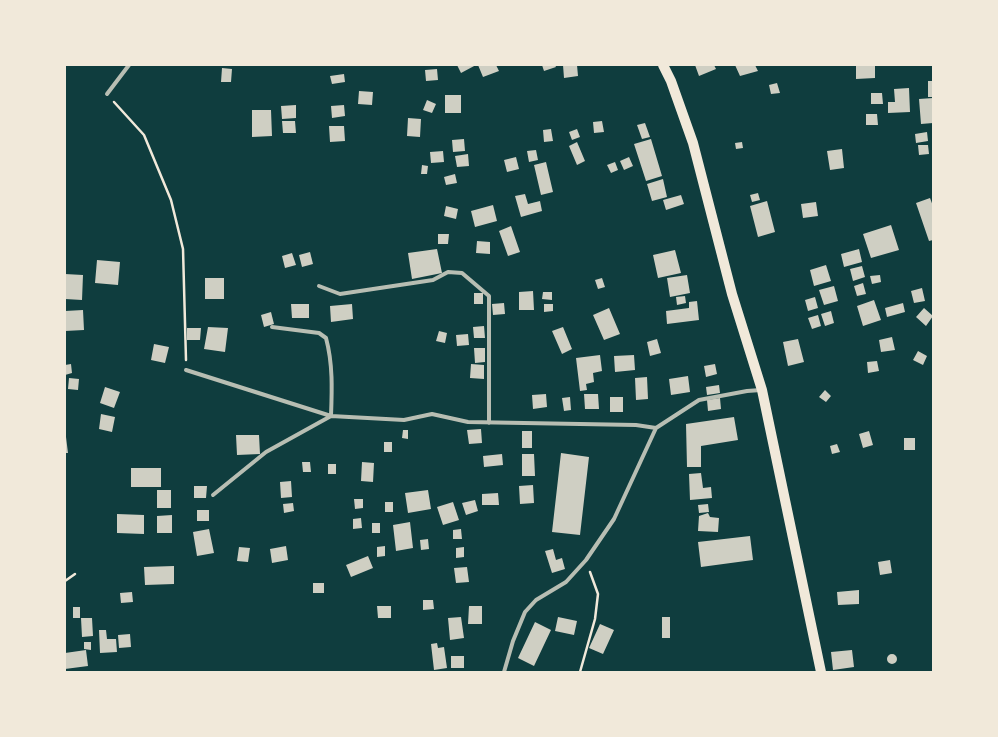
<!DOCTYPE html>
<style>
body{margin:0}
#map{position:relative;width:998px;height:737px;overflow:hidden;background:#0f3d3e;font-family:Figtree,sans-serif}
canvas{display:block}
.frame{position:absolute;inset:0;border:66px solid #f1e9da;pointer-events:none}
</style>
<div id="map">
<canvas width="998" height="737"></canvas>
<div class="frame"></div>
</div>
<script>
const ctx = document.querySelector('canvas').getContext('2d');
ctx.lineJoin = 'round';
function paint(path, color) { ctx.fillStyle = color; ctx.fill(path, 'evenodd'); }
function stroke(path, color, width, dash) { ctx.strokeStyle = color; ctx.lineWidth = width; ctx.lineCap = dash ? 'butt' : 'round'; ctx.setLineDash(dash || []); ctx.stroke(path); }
paint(new Path2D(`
 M 457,65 L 476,65 L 461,73 Z
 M 478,65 L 496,65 L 499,71 L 483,77 Z
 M 542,65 L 555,65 L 556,67 L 544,71 Z
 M 563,65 L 577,65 L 578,76 L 564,78 Z
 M 695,65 L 714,65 L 716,69 L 699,76 Z
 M 735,65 L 755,65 L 758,71 L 740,76 Z
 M 856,65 L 875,65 L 875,78 L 856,79 Z
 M 222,68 L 232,69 L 231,82 L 221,82 Z
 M 437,69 L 438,80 L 426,81 L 425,70 Z
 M 344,74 L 345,82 L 332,84 L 330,76 Z
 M 928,81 L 933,81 L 933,97 L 928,97 Z
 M 777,83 L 780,93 L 771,94 L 769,85 Z
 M 909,88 L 910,112 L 888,113 L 888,102 L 895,102 L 894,89 Z
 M 359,91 L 373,92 L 372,105 L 358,104 Z
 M 871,93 L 882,93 L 883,104 L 871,104 Z
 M 445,95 L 461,95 L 461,113 L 445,113 Z
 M 933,98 L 933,123 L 921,124 L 919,99 Z
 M 427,100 L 436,104 L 432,113 L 423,110 Z
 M 296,105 L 296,118 L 282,119 L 281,106 Z
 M 344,105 L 345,116 L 332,118 L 331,106 Z
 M 252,110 L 271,110 L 272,136 L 252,137 Z
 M 866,114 L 877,114 L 878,125 L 866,125 Z
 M 408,118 L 421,119 L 420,137 L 407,136 Z
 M 282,121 L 295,121 L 296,133 L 283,133 Z
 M 602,121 L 604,132 L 594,133 L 593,122 Z
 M 645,123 L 650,137 L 642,139 L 637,125 Z
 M 329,126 L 344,126 L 345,141 L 330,142 Z
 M 551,129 L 553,141 L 544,142 L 543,130 Z
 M 577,129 L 580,137 L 572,140 L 569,132 Z
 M 927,132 L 928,141 L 916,143 L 915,134 Z
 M 464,139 L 465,151 L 453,152 L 452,140 Z
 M 651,139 L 662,176 L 646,181 L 634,144 Z
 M 577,142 L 585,161 L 577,165 L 569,146 Z
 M 742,142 L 743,148 L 736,149 L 735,143 Z
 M 918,145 L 928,145 L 929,154 L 919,155 Z
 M 842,149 L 844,168 L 830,170 L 827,151 Z
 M 536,150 L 538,160 L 529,162 L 527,151 Z
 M 443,151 L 444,162 L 431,163 L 430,152 Z
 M 468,154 L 469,166 L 457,167 L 455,156 Z
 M 516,157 L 519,169 L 507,172 L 504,160 Z
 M 629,157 L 633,166 L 624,170 L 620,161 Z
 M 546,162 L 553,192 L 541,195 L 534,165 Z
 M 615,162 L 618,170 L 611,173 L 607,165 Z
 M 422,165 L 428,166 L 427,174 L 421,174 Z
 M 455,174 L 457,183 L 446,185 L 444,177 Z
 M 663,179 L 667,197 L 652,201 L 647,184 Z
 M 758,193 L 760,200 L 752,202 L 750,195 Z
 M 525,194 L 528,204 L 540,201 L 542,211 L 521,217 L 515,196 Z
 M 681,195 L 684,204 L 666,210 L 663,200 Z
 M 930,198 L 933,206 L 933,240 L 929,241 L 916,203 Z
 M 767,201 L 775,232 L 758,237 L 750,206 Z
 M 816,202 L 818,216 L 803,218 L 801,204 Z
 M 493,205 L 497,221 L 475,227 L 471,211 Z
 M 446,206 L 458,209 L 456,219 L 444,216 Z
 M 891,225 L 899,250 L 871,258 L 863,234 Z
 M 511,226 L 520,252 L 508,256 L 499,231 Z
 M 438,234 L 449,234 L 448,244 L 438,244 Z
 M 477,241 L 490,242 L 490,254 L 476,253 Z
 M 437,249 L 442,273 L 412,279 L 408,253 Z
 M 859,249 L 862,262 L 844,267 L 841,254 Z
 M 675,250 L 681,273 L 658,278 L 653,255 Z
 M 310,252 L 313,264 L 302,267 L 299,255 Z
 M 292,253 L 296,265 L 285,268 L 282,256 Z
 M 97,260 L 120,262 L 118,285 L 95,283 Z
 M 826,265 L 831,281 L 814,286 L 810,270 Z
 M 862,266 L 865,277 L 853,281 L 850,269 Z
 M 65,274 L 83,275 L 82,300 L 65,299 Z
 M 687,275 L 690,293 L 670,297 L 667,278 Z
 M 880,275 L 881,282 L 872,284 L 870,276 Z
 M 205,278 L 224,278 L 224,299 L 205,299 Z
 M 602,278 L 605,287 L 598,289 L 595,280 Z
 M 863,283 L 866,294 L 857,296 L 854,286 Z
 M 834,286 L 838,301 L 824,305 L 819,290 Z
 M 922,288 L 925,301 L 914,303 L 911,291 Z
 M 533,291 L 534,310 L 519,310 L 519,292 Z
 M 543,292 L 552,292 L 552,300 L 542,299 Z
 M 474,293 L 483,293 L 483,304 L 474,304 Z
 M 685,296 L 686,303 L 677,305 L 676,297 Z
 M 815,297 L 818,308 L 808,311 L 805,300 Z
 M 874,300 L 881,320 L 863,326 L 857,306 Z
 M 697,301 L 699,320 L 667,324 L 666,311 L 689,308 L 689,302 Z
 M 504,303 L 505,314 L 493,315 L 492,304 Z
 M 903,303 L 905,312 L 887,317 L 885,308 Z
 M 291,304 L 309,304 L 309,318 L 292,318 Z
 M 352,304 L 353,319 L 331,322 L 330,306 Z
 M 544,304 L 553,304 L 553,311 L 544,312 Z
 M 609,308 L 620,334 L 604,340 L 593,315 Z
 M 924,308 L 933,316 L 926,326 L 916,317 Z
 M 83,310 L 84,330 L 65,331 L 65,311 Z
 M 831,311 L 834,323 L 825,326 L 821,314 Z
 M 271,312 L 274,324 L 264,327 L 261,315 Z
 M 818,315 L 821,326 L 812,329 L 808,318 Z
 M 484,326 L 485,338 L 474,338 L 473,327 Z
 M 208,327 L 228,328 L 225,352 L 204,349 Z
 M 563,327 L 572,349 L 562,354 L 552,331 Z
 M 187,328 L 201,328 L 200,340 L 187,340 Z
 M 439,331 L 447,333 L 445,343 L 436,341 Z
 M 468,334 L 469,345 L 457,346 L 456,335 Z
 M 892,337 L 895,350 L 881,352 L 879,340 Z
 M 657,339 L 661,353 L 650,356 L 647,342 Z
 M 798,339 L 804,362 L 788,366 L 783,342 Z
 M 154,344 L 169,347 L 165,363 L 151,360 Z
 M 474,348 L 485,348 L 485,362 L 475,363 Z
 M 918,351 L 927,356 L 923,365 L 913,360 Z
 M 600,355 L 602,371 L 593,373 L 594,382 L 586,384 L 587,390 L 580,391 L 576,358 Z
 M 634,355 L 635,370 L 615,372 L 614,356 Z
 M 877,361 L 879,371 L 868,373 L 867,362 Z
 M 71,364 L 72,373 L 65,375 L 65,365 Z
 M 471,364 L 484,365 L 484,379 L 470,378 Z
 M 715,364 L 717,374 L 706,377 L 704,366 Z
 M 688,376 L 690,392 L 671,395 L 669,379 Z
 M 647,377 L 648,399 L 636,400 L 635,378 Z
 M 69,378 L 79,379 L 78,390 L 68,389 Z
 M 719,385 L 720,393 L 707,395 L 706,387 Z
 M 105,387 L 120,392 L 114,408 L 100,403 Z
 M 825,390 L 831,396 L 826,402 L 819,397 Z
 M 546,394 L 547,407 L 533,409 L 532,395 Z
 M 584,394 L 598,394 L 599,409 L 585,409 Z
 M 570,397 L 571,410 L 564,411 L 562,398 Z
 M 610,397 L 623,397 L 623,412 L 610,412 Z
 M 720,398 L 721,409 L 708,411 L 707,400 Z
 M 101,414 L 115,417 L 112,432 L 99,429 Z
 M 734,417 L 738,440 L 701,446 L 701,467 L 687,467 L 686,424 Z
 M 481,429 L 482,443 L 469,444 L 467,430 Z
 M 403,430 L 408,430 L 408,439 L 402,438 Z
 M 522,431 L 532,431 L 532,448 L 522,448 Z
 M 869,431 L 873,445 L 863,448 L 859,434 Z
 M 236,435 L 259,435 L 260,454 L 237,455 Z
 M 65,437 L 66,437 L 68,453 L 65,453 Z
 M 904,438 L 915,438 L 915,450 L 904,450 Z
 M 384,442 L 392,442 L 392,452 L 384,452 Z
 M 837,444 L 840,452 L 832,454 L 830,446 Z
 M 561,453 L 589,457 L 580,535 L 552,532 Z
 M 502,454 L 503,465 L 484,467 L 483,456 Z
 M 522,454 L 534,454 L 535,476 L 522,476 Z
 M 302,462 L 310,462 L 311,472 L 303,472 Z
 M 362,462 L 374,463 L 373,482 L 361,481 Z
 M 328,464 L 336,464 L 336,474 L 328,474 Z
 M 131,468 L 161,468 L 161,487 L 131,487 Z
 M 701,473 L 703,488 L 711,487 L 712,498 L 690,500 L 689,474 Z
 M 291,481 L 292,497 L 281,498 L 280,482 Z
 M 533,485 L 534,503 L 520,504 L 519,486 Z
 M 194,486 L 207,486 L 206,498 L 194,498 Z
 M 157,490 L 171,490 L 171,508 L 157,508 Z
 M 428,490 L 431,509 L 408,513 L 405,493 Z
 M 498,493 L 499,505 L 482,505 L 482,494 Z
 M 354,499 L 363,499 L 363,508 L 355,509 Z
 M 475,500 L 478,511 L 466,515 L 462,503 Z
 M 385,502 L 393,502 L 393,512 L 385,512 Z
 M 453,502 L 459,520 L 443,525 L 437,507 Z
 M 293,503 L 294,511 L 284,513 L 283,504 Z
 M 708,504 L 709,512 L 699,513 L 698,505 Z
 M 197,510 L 209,510 L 209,521 L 197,521 Z
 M 708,513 L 710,517 L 719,518 L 718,532 L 698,531 L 699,516 Z
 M 117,514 L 144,515 L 144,534 L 117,533 Z
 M 172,515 L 172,533 L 157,533 L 157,516 Z
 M 361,518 L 362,528 L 353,529 L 353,519 Z
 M 410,522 L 413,548 L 396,551 L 393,525 Z
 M 372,523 L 380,523 L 380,533 L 372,533 Z
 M 209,529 L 214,553 L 197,556 L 193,532 Z
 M 461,529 L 462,539 L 453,539 L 453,530 Z
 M 750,536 L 753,560 L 701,567 L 698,542 Z
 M 428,539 L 429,549 L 421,550 L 420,540 Z
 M 286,546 L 288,560 L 272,563 L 270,549 Z
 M 385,546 L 385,556 L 377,557 L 377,547 Z
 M 239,547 L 250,548 L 248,562 L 237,561 Z
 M 464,547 L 464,557 L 456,558 L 456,548 Z
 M 553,549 L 556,560 L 562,558 L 565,569 L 552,573 L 545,551 Z
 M 368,556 L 373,568 L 351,577 L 346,565 Z
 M 890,560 L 892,573 L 880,575 L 878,562 Z
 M 174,566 L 174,584 L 145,585 L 144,567 Z
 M 467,567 L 469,582 L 456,583 L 454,568 Z
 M 313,583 L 324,583 L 324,593 L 313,593 Z
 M 859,590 L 859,604 L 838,605 L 837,592 Z
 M 132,592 L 133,602 L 121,603 L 120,593 Z
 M 423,600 L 433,600 L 434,609 L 423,610 Z
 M 377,606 L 391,606 L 391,618 L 378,618 Z
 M 469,606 L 482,606 L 482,624 L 468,624 Z
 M 73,607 L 80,607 L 80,618 L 73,618 Z
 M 461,617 L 464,638 L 450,640 L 448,618 Z
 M 558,617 L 577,621 L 574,635 L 555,631 Z
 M 662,617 L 670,617 L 670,638 L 662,638 Z
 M 81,618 L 92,618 L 93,636 L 82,637 Z
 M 535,622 L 551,630 L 534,666 L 518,658 Z
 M 600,624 L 614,630 L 603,654 L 589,648 Z
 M 99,630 L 106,630 L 107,639 L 116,639 L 117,652 L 100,653 Z
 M 130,634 L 131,647 L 119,648 L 118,635 Z
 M 84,642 L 91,642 L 91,650 L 84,649 Z
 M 437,643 L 438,648 L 444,647 L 447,668 L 434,670 L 431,644 Z
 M 86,650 L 88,666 L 65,669 L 65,653 Z
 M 852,650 L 854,667 L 833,670 L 831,652 Z
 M887 659a5 5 0 1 1 10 0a5 5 0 1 1-10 0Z
 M 451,656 L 464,656 L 464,668 L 451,668 Z`), '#cfcfc3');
stroke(new Path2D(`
 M 114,102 L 144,135 L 171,200 L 183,249 L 186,360
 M 65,581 L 75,574
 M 580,672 L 595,619 L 598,594 L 590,572`), '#f1e9da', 2.5);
stroke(new Path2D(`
 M 107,94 L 129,65
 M 319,286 L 340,294 L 433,280 L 448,272 L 462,273 L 489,296 L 489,423
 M 272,327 L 319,333 L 326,338 C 333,364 332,390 331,416
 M 186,370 L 331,416 L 404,420 L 432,414 L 468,422 L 636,425 L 656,428 L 699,400 L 747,391 L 761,390
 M 213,495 L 266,452 L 331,416
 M 504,672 L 513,641 L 525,612 L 536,600 L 566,582 L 586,560 L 614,519 L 656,428`), '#b8beb3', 4);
stroke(new Path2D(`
 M 663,65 L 671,81 L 693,143 L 732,294 L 762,390 L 821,672`), '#f1e9da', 10);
</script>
